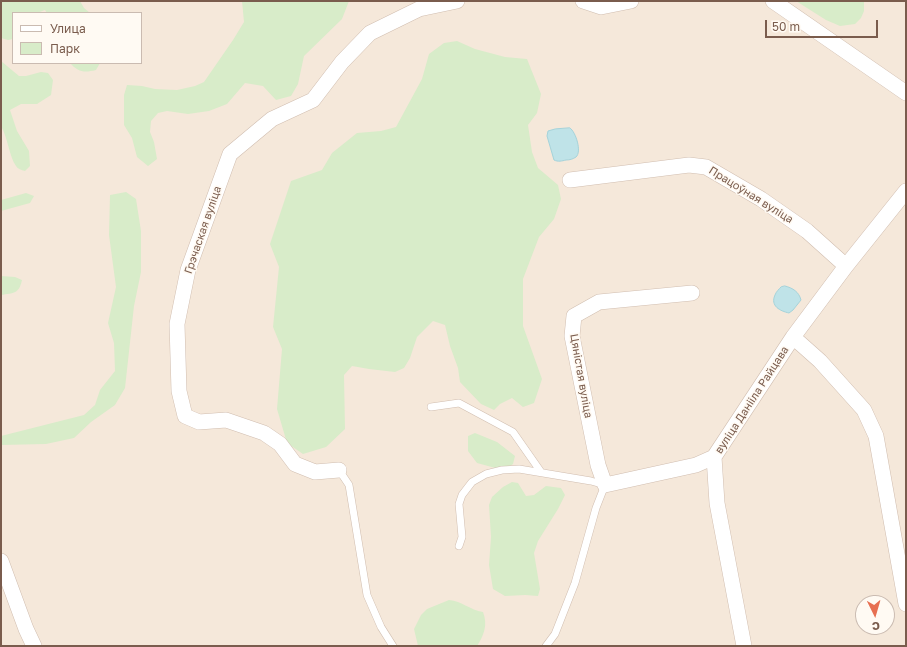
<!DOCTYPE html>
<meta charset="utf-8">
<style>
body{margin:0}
#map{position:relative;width:907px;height:647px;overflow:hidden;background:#fdf6ec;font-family:"Golos Text",sans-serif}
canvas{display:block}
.frame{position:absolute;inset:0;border:2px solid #7a5c4d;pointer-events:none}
.legend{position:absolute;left:12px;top:12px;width:130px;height:52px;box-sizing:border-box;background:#fffaf3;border:1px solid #cabbb1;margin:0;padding:5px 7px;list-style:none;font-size:12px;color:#7a5c4d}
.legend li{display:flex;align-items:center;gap:8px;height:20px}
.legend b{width:20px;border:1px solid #cabbb1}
.north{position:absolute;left:855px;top:595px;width:40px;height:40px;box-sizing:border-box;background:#fffaf3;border:1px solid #cabbb1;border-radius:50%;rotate:175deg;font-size:11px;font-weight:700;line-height:16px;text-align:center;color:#7a5c4d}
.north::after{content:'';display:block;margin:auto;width:14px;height:18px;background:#e76f51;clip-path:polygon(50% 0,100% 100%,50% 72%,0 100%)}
.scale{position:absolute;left:765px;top:20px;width:113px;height:18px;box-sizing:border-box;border:2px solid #7a5c4d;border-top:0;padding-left:5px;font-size:12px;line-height:14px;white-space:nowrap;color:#7a5c4d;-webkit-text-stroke:3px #fffaf3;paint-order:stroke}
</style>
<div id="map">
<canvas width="907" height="647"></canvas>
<div class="frame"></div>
<ul class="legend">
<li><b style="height:5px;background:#fff"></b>Улица</li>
<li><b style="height:11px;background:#d8ecc9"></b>Парк</li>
</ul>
<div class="north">С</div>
<div class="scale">50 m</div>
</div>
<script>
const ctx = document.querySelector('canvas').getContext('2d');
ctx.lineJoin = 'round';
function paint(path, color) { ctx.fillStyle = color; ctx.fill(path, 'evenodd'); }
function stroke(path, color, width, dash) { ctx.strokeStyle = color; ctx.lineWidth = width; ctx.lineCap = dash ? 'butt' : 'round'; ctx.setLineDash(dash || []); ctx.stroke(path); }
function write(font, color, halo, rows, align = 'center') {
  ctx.font = font + ' "Golos Text",sans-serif'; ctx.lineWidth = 3; ctx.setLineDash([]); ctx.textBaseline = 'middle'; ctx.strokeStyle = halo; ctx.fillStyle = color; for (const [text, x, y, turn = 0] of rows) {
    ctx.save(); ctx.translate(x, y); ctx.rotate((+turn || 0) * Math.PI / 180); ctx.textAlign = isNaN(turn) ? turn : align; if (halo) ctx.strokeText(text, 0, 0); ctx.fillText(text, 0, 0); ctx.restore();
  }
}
paint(new Path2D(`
 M 1,1 L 906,1 L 906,646 L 1,646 ZM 13,13 L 141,13 L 141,63 L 13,63 ZM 863,603 L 887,603 L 887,627 L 863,627 Z`), '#f5e8da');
paint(new Path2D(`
 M 1,1 L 80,1 L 84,8 L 90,13 L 47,13 L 45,10 L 37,13 L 13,13 L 13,39 L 8,40 L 1,38 Z
 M 242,1 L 349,1 L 342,19 L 304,56 L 298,84 L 291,96 L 276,100 L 263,86 L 245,83 L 227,104 L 209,111 L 188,114 L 167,111 L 158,113 L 151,121 L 150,132 L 154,142 L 157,159 L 148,166 L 137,157 L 132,138 L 124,125 L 124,95 L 127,85 L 142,86 L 155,89 L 177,90 L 195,86 L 204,82 L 233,40 L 244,22 Z
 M 796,1 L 864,1 L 864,11 L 861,18 L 855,24 L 840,26 L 826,20 Z
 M 457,41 L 475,49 L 505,57 L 527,59 L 541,94 L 537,113 L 528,125 L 532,152 L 538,168 L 558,185 L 561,199 L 554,219 L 539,237 L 523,279 L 523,326 L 542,379 L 534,403 L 523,407 L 512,398 L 500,404 L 494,410 L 481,404 L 460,382 L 458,368 L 450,346 L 445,325 L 433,321 L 417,337 L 410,358 L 404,368 L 395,372 L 369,369 L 352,366 L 344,375 L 345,429 L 326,447 L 303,454 L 287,443 L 277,409 L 282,349 L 273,327 L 279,267 L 270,244 L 291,181 L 322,170 L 332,153 L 357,133 L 381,131 L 396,127 L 422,79 L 429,54 L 444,43 Z
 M 1,61 L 19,76 L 26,76 L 41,72 L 48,73 L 53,80 L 51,95 L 37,104 L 21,104 L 10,110 L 17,131 L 29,151 L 30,166 L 25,171 C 21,170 18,169 16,166 C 9,156 8,138 1,126 Z
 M 70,63 L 100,63 L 96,70 C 84,73 78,72 70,63 Z
 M 126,192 L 136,199 L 141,231 L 141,272 L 134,306 L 125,388 L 115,405 L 91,422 L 74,438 L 46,444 L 1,445 L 1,436 L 84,415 L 95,405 L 100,390 L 115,371 L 114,343 L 108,323 L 116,287 L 109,235 L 110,195 Z
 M 26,193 L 34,196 L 30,203 L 1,211 L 1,200 Z
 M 1,276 L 15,277 L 22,280 C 19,294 14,293 1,295 Z
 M 475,433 L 497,442 L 515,456 L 513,464 L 507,468 L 499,469 L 477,463 L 468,451 L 468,436 Z
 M 512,482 L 518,483 L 526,496 L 534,495 L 546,486 L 561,488 L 565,495 L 558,509 L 538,541 L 534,553 L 540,589 L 538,596 L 525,595 L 505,596 L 493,589 L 489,565 L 491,537 L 489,505 L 492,497 L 503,487 Z
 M 449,600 C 462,601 470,610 483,612 C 488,625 484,635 477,646 L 418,646 L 414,629 L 421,615 L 427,609 Z`), '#d8ecc9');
const water = new Path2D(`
 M 570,128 C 576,132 582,152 576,157 C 573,159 570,160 566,160 C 562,161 558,162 554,160 L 547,136 L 548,131 L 555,129 Z
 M 785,286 C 793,288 799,292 801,300 L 793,310 L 789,313 C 780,311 770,306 775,295 C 776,292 779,289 781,287 Z`);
paint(water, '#bfe3e8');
stroke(water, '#a5d3da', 1);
const lane = new Path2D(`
 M 431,407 L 459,403 L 513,432 L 541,472
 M 339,470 L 349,485 L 367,595 L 381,627 L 393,646
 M 459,546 L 462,537 L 459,504 L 462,495 L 472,482 L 486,474 L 502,470 L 519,469 L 591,481 L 605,485 L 596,508 L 575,583 L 555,634 L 546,646`);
const street = new Path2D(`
 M 583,1 L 601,7 L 631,1
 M 773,1 L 906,93
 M 570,180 L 689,165 L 706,167 L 761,199 L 807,231 L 846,266
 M 692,293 L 599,302 L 574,316 L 572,336 L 598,465 L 605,485 L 696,465 L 714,457
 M 793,337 L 820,361 L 864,410 L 876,436 L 906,604
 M 339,470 L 315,472 L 295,464 L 280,444 L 264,433 L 226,420 L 199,422 L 185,416 L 179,391 L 177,324 L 188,270 L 230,154 L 272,119 L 313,100 L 342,62 L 370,33 L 419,9 L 457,1
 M 1,561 L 26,629 L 34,646
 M 744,646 L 717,503 L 714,457 L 793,337 L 846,266 L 906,191`);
stroke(lane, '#d1beb0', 8);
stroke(street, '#d1beb0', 16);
stroke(lane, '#fff', 7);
stroke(street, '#fff', 15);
write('11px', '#7a5c4d', '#fffaf3', [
 ["Працоўная вуліца",751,195,32],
 ["Грэчаская вуліца",203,230,-71],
 ["Цяністая вуліца",581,376,80],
 ["вуліца Данііла Райцава",752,400,-57]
]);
</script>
